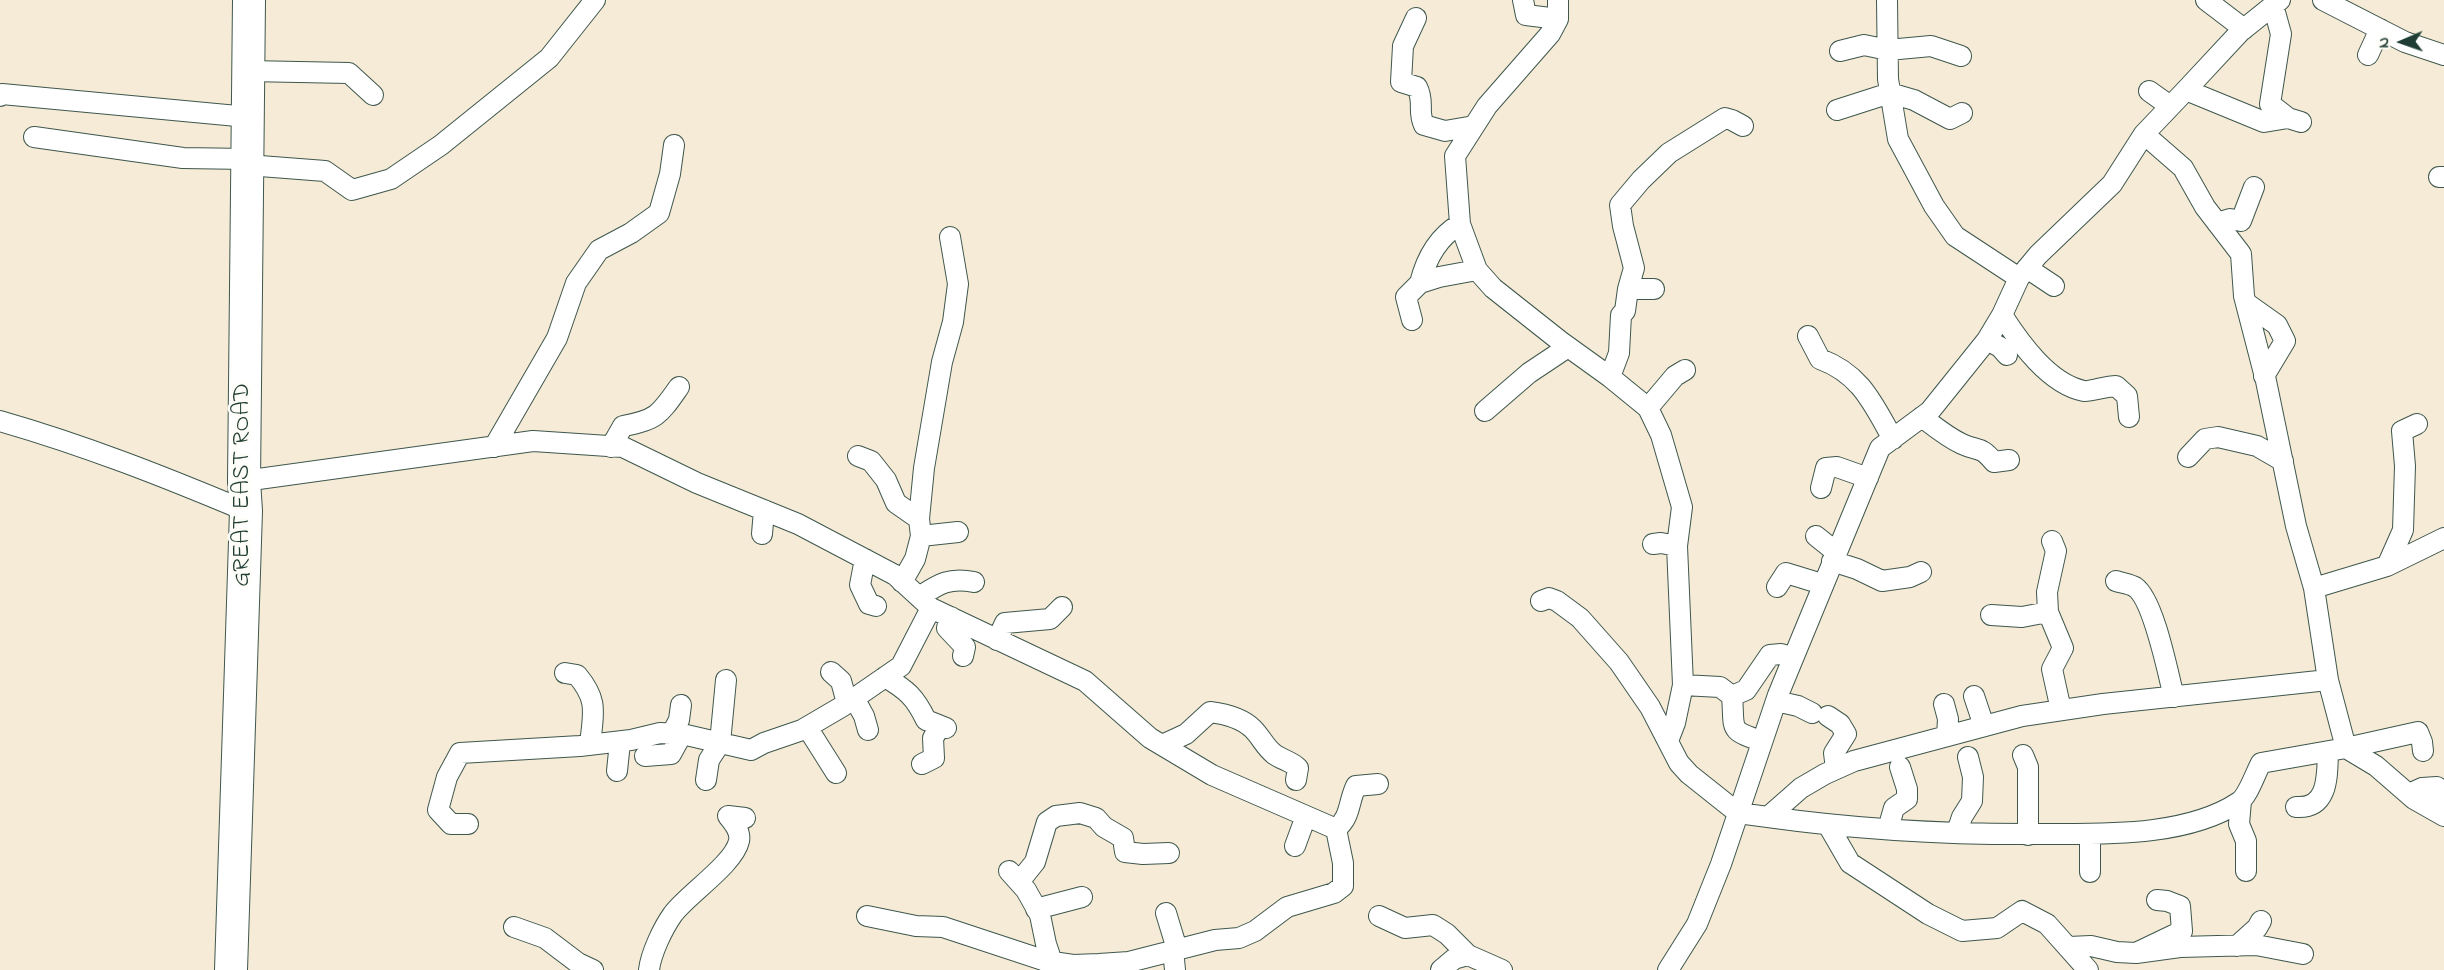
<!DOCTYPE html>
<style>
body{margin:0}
#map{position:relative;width:2444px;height:970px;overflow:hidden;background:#f5ebd7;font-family:"Indie Flower",sans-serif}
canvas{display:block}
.north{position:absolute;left:2372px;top:12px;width:60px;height:60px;-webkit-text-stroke:4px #fdfcf7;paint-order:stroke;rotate:268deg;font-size:16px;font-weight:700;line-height:24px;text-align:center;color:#1f3d34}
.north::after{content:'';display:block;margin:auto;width:21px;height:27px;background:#1f3d34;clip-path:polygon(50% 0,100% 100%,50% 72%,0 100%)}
</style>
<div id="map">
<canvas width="2444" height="970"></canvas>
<div class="north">N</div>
</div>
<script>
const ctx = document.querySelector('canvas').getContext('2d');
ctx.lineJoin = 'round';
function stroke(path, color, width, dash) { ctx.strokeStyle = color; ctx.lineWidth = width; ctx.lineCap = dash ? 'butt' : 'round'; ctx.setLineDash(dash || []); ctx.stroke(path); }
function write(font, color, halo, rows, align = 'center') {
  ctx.font = font + ' "Indie Flower",sans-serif'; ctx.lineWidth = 5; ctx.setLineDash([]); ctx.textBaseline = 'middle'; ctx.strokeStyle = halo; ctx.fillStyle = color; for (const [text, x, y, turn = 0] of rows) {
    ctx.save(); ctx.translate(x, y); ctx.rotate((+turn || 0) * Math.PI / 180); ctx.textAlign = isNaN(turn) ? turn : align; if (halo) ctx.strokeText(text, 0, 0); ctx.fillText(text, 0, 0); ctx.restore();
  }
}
const minor = new Path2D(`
 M 1523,0 L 1526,15 L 1558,19
 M 1558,0 L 1558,19 L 1550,34 L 1487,106 L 1455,156 L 1460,224 L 1477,270 L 1493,288 L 1560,341 L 1610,377 L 1648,408 L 1661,435 L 1682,507 L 1677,546 L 1683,685 L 1675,723 L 1668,741
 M 1887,0 L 1888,79 L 1898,139 L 1934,206 L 1955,236 L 2019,278
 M 2206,0 L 2244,29
 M 2323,0 L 2405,42 L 2444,55
 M 2273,5 L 2281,34 L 2270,104 L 2288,118 L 2301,122
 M 1416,18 L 1403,46 L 1401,82 L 1417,87 C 1425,103 1417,110 1424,125 L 1445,131 L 1474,126
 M 1840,51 L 1864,45 L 1888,50 L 1931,46 L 1961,56
 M 2368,55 L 2380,29
 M 248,71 L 349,73 L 373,95
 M 2186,90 L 2264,122 L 2288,118
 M 2149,91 L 2170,106
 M 0,96 L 2,94 L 248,117
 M 1837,110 L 1890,93 L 1914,100 L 1950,119 L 1962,113
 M 2144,134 L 2183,168 L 2205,207 L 2241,254 L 2244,296 L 2266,381 L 2296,526 L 2314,588 L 2328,680 L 2346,748 L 2376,766 L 2414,799 L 2444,816
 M 34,137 L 183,158 L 247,159
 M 247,165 L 325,171 L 352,190 L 391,179 L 441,145 L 549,58 L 595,0
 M 2439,177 L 2444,177
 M 2217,223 L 2230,219 L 2241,221 L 2254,187
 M 2027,268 L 2054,286
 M 1420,283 C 1426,259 1438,237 1460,224
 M 1628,289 L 1634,268 L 1623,226 L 1620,205 L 1641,180 L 1669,153 L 1725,118 L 1732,120 L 1743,126
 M 2246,303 L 2277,325 L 2285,341 L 2264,376
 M 2002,315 C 2020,343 2049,384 2084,391 C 2090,392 2106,386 2116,386 L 2127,396 L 2129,417
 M 1412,320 L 1406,297 L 1420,283 L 1439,277 L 1477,270
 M 1808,336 L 1820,359 C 1861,374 1873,404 1893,439
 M 1987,340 L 2000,347 L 2007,355
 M 1610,377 L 1619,353 L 1621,315 L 1625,311 L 1628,289 L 1654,289
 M 1648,408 L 1675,376 L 1685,370
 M 1485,411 L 1529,373 L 1568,347
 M 1922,417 C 1935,427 1947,437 1962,444 C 1979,452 1980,445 1994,462 L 2009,460
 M 0,421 C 84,445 165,477 246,511
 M 494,447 L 557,338 L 576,283 L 599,250 L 631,233 L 659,213 L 670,174 L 674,145
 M 611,447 L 623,426 C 657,420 660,414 679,387
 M 858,456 L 871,461 L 886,480 L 896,503 L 919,519
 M 2188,457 L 2205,439 L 2218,437 L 2257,446 L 2283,461
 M 244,481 L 533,441 L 623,447 L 697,483 L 798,524 L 895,575 L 931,608 L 1085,681 L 1150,738 L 1212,775 L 1336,829 L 1343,863 L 1343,886 L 1334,893 L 1287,907 L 1255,931 L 1239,938 L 1215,940 L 1129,962 L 1099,964 L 1073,965 L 1046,961 L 943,927 L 916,926 L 867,916
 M 1821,488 L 1826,468 L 1837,467 L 1868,478
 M 762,534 L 764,510
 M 921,536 L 919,519 L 924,468 L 942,362 L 953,322 L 958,284 L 950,237
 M 1816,536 L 1836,552
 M 1653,544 L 1661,543 L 1677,546
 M 865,559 L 860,585 L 869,604 L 876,606
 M 1832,561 L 1857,569 L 1882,581 L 1910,577 L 1921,572
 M 2387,566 L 2403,530 L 2405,466 L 2402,431 L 2417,424
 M 2116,581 C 2122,583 2130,584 2135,587 C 2154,600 2168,674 2174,697
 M 902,582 L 915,559 L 921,536 L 958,532
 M 1777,587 L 1786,573 L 1822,584
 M 2314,588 L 2387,566 L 2444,538
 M 919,597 C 939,584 949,577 974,582
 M 1541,601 L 1549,598 L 1557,601 L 1580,618 L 1619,662 L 1650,707 L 1679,763 L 1689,774 L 1738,813 L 1768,817 L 1801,788 L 1825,774 L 1854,761 L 2022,716 L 2103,704 L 2328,680
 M 2048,612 L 2047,592 L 2056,551 L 2052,541
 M 1991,615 L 2022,617 L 2048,612 L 2063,648 L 2052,669 L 2061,710
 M 951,617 L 947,628 L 965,647 L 963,656
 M 997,640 L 1005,623 L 1050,619 L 1062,607
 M 831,672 L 841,681 L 847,703
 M 565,673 L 577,675 C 599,701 593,713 590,745
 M 885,677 C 907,690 915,697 926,720 L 946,728
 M 1683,685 L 1720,687 L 1732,696 C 1735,730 1727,730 1762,741
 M 1732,696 L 1746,690 L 1770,655 L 1781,654 L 1793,658
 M 1974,696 L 1984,726
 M 854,698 L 864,716 L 868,730
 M 1776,701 L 1798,706 L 1812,713
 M 1944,704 L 1948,719 L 1947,736
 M 1828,716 L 1840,724 L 1846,734 L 1834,753 L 1836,769
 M 807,727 L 836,773
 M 672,733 L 679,720 L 681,705
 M 1162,745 L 1186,734 L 1210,712 C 1226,714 1242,718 1253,729 C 1261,737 1265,747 1274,754 C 1282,760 1291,761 1298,768 L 1296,780
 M 2023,755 L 2028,767 L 2028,835
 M 645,756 L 671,754 L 682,734
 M 922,764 L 934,758 L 933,738 L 940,727
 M 617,771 L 620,742
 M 706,780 L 709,760 L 720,743 L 726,680
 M 2409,794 L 2422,788 L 2437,787 L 2439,813
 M 2241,801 L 2239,824 L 2246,841 L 2246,871
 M 2296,807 C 2329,809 2327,776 2328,752
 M 1768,817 C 1861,830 1955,835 2049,834 C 2108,834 2188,836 2239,802 C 2248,796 2255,774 2261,763 L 2346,748 L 2418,732 L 2422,742 L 2423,751
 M 468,824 L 451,824 L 438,810 L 447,777 L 460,753 L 580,746 L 631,740 L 660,733 L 682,734 L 751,750 L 764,743 L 802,730 L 843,706 L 901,666 L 931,608
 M 1828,825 L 1850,863 L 1928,914 L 1962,931 L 1997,928 L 2022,911 L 2047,924 L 2088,970
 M 1336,829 C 1351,817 1348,803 1356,786 L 1378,784
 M 1888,829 L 1894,808 L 1907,799 L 1907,789 L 1900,767
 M 1957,832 L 1962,817 L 1972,801 L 1973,777 L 1968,757
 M 1295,846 L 1306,816
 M 1009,871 L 1026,890 L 1040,915 L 1046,944 L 1052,962 L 1050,970
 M 2090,872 L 2090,834
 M 1019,882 L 1035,862 L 1047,822 L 1056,816 L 1080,813 L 1096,818 L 1104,827 L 1123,838 L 1125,852 L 1143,854 L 1169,853
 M 1036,909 L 1082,897
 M 1166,913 L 1177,949
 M 1379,916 L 1405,928 L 1433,925 L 1447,934 L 1468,955 L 1502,970
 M 514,927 L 545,938 L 578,963 L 593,970
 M 2237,946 L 2257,928 L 2261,921
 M 2069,947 L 2091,946 L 2117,952 L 2136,953 L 2182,931 L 2180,906 L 2167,901 L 2157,900
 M 1173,949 L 1175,970
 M 2136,953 L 2180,947 L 2256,945 L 2303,954
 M 649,970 C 651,953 663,928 673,914 C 688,894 734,864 739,841 C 741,832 734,823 728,816 L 745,818
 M 1441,970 L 1454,959 L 1468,955
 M 1668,970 L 1697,924 L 1721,864 L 1778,695 L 1880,448 L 1930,411 L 1987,340 L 2002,315 L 2019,278 L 2038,255 L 2112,184 L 2144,134 L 2186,90 L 2240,32 L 2280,0`);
const trunk = new Path2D(`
 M 231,970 L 246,511 L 244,481 L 249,0`);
stroke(minor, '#3f574c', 22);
stroke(trunk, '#3f574c', 34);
stroke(minor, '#fff', 20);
stroke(trunk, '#fff', 32);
write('24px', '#1f3d34', '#fdfcf7', [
 ["GREAT EAST ROAD",244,485,-90]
]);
</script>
